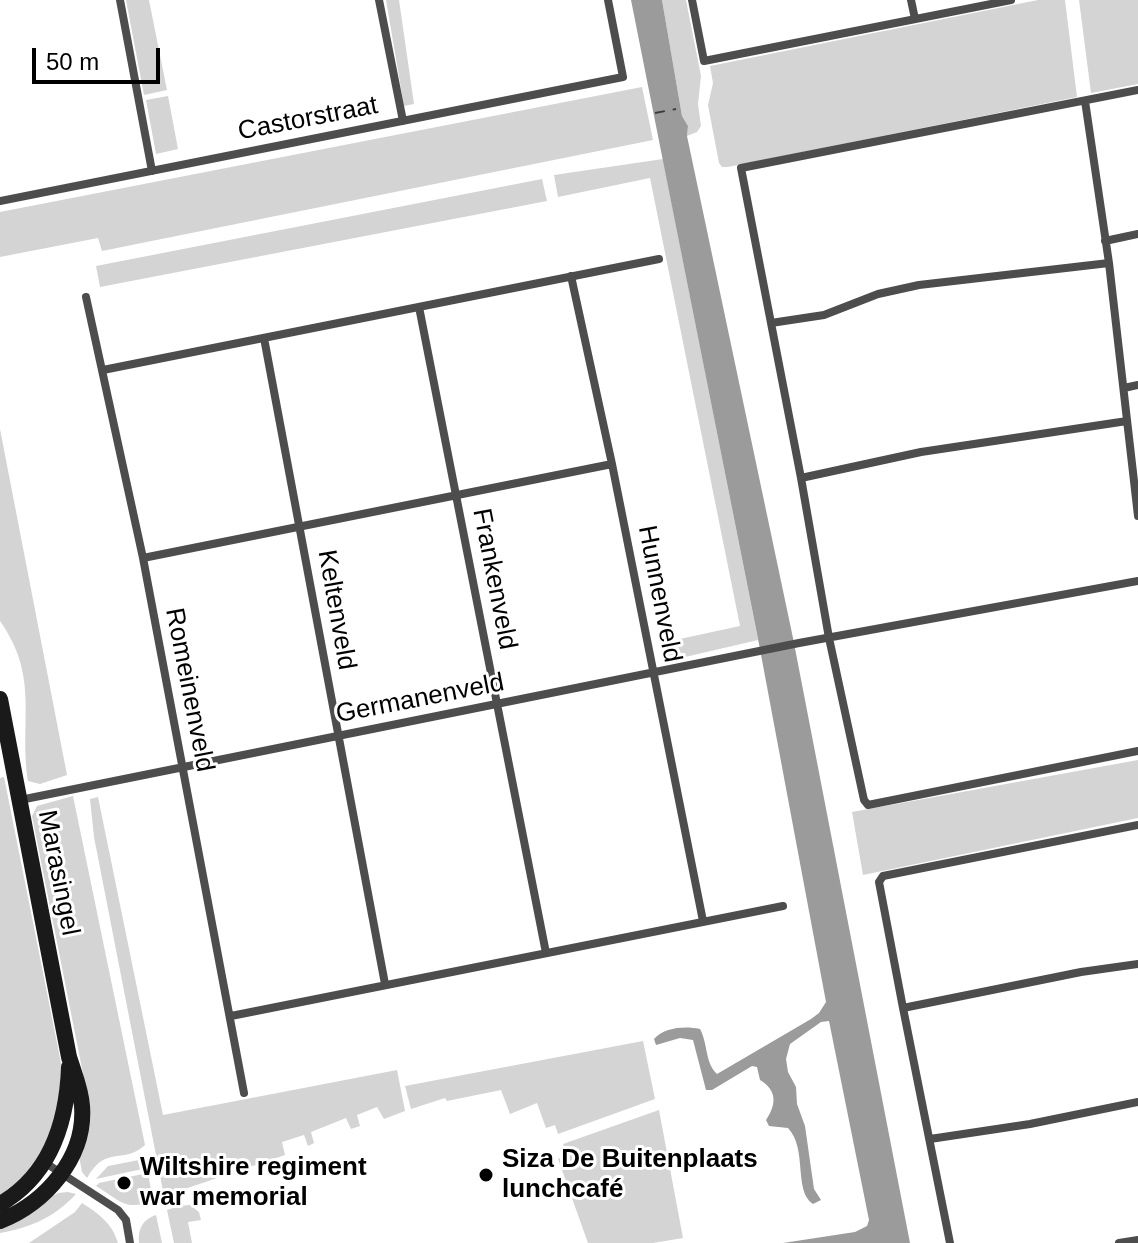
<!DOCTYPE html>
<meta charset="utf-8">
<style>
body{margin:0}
#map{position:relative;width:1138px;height:1243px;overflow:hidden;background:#fff;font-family:Arial,sans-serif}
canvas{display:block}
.scale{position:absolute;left:32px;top:48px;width:128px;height:36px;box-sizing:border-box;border:4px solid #000;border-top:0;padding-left:10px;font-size:24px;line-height:28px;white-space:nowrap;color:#000;-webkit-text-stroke:6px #fff;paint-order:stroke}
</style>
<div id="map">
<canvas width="1138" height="1243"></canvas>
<div class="scale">50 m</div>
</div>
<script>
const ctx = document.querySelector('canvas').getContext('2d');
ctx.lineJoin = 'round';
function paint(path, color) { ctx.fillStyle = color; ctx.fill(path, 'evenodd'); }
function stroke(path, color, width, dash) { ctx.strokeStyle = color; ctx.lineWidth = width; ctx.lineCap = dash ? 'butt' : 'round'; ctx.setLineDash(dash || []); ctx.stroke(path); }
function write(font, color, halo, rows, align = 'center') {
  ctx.font = font + ' Arial,sans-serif'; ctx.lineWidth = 6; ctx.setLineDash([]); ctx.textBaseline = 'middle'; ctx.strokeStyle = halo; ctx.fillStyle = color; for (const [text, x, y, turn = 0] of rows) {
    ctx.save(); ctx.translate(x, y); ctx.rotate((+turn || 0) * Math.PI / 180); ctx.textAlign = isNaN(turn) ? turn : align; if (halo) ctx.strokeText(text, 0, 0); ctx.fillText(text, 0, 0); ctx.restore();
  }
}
paint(new Path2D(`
 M 126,0 L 149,0 L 167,90 L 144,95 Z
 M 386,0 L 399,0 L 414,104 L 404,106 Z
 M 662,0 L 686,0 L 701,76 L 698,104 L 701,126 L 697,132 L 687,136 L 688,126 L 682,116 Z
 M 1038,0 L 1065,0 L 1077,97 L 728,167 L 722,167 L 719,163 L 708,105 L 713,83 L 710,66 Z
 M 1079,0 L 1138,0 L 1138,84 L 1091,93 Z
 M 642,87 L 653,140 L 102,251 L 98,238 L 0,257 L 0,212 Z
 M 168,96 L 178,149 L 156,154 L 146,100 Z
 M 663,159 L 758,640 L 668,661 L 664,660 L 661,643 L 740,626 L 650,178 L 558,197 L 554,175 Z
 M 542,179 L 547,201 L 100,287 L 96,266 Z
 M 0,429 L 67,775 L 40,784 L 28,781 C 19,719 40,678 0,621 Z
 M 1138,760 L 1138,818 L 863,875 L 852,812 Z
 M 4,777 L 61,1063 C 59,1124 54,1159 0,1195 L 0,778 Z
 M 73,796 L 145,1145 C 124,1165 106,1144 87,1178 L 82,1172 L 79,1156 L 88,1099 L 32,816 L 37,806 Z
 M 98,797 L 163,1115 L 397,1070 L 405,1111 L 384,1119 L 377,1107 L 357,1115 L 360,1126 L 351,1129 L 346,1118 L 311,1132 L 314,1143 L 308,1146 L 304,1135 L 282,1142 L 285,1155 L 164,1196 L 94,837 L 90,799 Z
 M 643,1041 L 655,1099 L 558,1134 L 555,1125 L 546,1128 L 537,1103 L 510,1114 L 501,1090 L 447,1101 L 445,1098 L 411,1109 L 405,1086 Z
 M 659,1110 L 683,1238 L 653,1243 L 588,1243 L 558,1159 L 567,1154 L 563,1144 Z
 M 139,1160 L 147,1168 L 96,1179 L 108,1166 Z
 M 148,1173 L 153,1201 C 124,1211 121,1201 96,1186 L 99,1183 Z
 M 68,1192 L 76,1194 C 55,1217 30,1228 0,1233 L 0,1225 L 58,1193 Z
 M 82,1203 C 99,1214 112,1223 118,1243 L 29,1243 L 75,1212 Z
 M 190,1205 L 199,1212 L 201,1220 L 188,1222 L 192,1243 L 174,1243 L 167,1210 L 179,1206 Z
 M 156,1215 L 162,1243 L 139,1243 C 138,1229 142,1220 156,1215 Z`), '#d4d4d4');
paint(new Path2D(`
 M 631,0 L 662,0 L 682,116 L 688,126 L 687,136 L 793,638 L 910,1243 L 783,1243 L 855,1232 L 867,1226 L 869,1220 L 829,1021 L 821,1022 L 790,1044 L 786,1059 L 788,1072 L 796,1087 L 797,1104 L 805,1126 L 814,1189 L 821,1200 L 813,1204 C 793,1191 808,1149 788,1128 L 769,1126 L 766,1120 C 776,1105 778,1091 760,1080 L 757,1067 L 752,1066 L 712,1090 L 706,1090 L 693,1040 L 680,1038 L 656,1045 L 654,1039 C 665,1027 685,1026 700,1029 C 708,1044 705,1063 717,1074 L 811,1019 L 819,1013 L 826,1002 L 759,644 Z`), '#9b9b9b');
stroke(new Path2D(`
 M 655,113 L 676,109`), '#3c3c3c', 2, [10, 8]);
stroke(new Path2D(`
 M 120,0 L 152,171
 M 379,0 L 403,121
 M 692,0 L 704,61 L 1011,0
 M 911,0 L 915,19
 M 1085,101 L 1109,263 L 1138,516
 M 0,201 L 623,77 L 608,0
 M 1105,241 L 1138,234
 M 571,276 L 612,464 L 703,921
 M 86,297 L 143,558 L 244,1093
 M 419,307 L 546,953
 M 771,323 L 741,168 L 1138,90
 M 264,338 L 385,984
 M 103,370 L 659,259
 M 1124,388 L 1138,385
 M 1127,421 L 921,452 L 801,478 L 829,638 L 864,800 L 868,805 L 1138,751
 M 801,478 L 771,323 L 824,315 L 878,294 L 919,285 L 1109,263
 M 143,558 L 612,464
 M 20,800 L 799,643 L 1138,581
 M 903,1008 L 879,882 L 883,876 L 1138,825
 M 231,1016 L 783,906
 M 930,1139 L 1030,1124 L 1138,1102
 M 44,1162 L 118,1210 L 126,1220 L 130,1243
 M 950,1243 L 903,1008 L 1081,972 L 1138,964
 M 1119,1243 L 1138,1240`), '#4d4d4d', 8);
stroke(new Path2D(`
 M 0,699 L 69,1057 C 74,1073 81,1089 82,1106 C 86,1158 45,1203 0,1221
 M 0,1204 C 51,1175 67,1122 69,1067`), '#1a1a1a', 16);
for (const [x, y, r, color] of [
 [486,1175,8,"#000"],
 [124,1183,8,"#000"]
]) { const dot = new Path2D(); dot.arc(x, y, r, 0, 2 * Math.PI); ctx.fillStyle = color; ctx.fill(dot); stroke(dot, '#fff', 3); }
write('26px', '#000', '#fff', [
 ["Castorstraat",308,119,-11],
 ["Frankenveld",494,579,79],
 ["Hunnenveld",659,594,79],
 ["Keltenveld",336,610,80],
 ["Romeinenveld",189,690,79],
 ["Germanenveld",420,699,-11],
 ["Marasingel",58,873,79]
]);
write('bold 26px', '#000', '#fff', [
 ["Siza De Buitenplaats",502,1160],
 ["lunchcafé",502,1190],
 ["Wiltshire regiment",140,1168],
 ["war memorial",140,1198]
], 'left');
</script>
